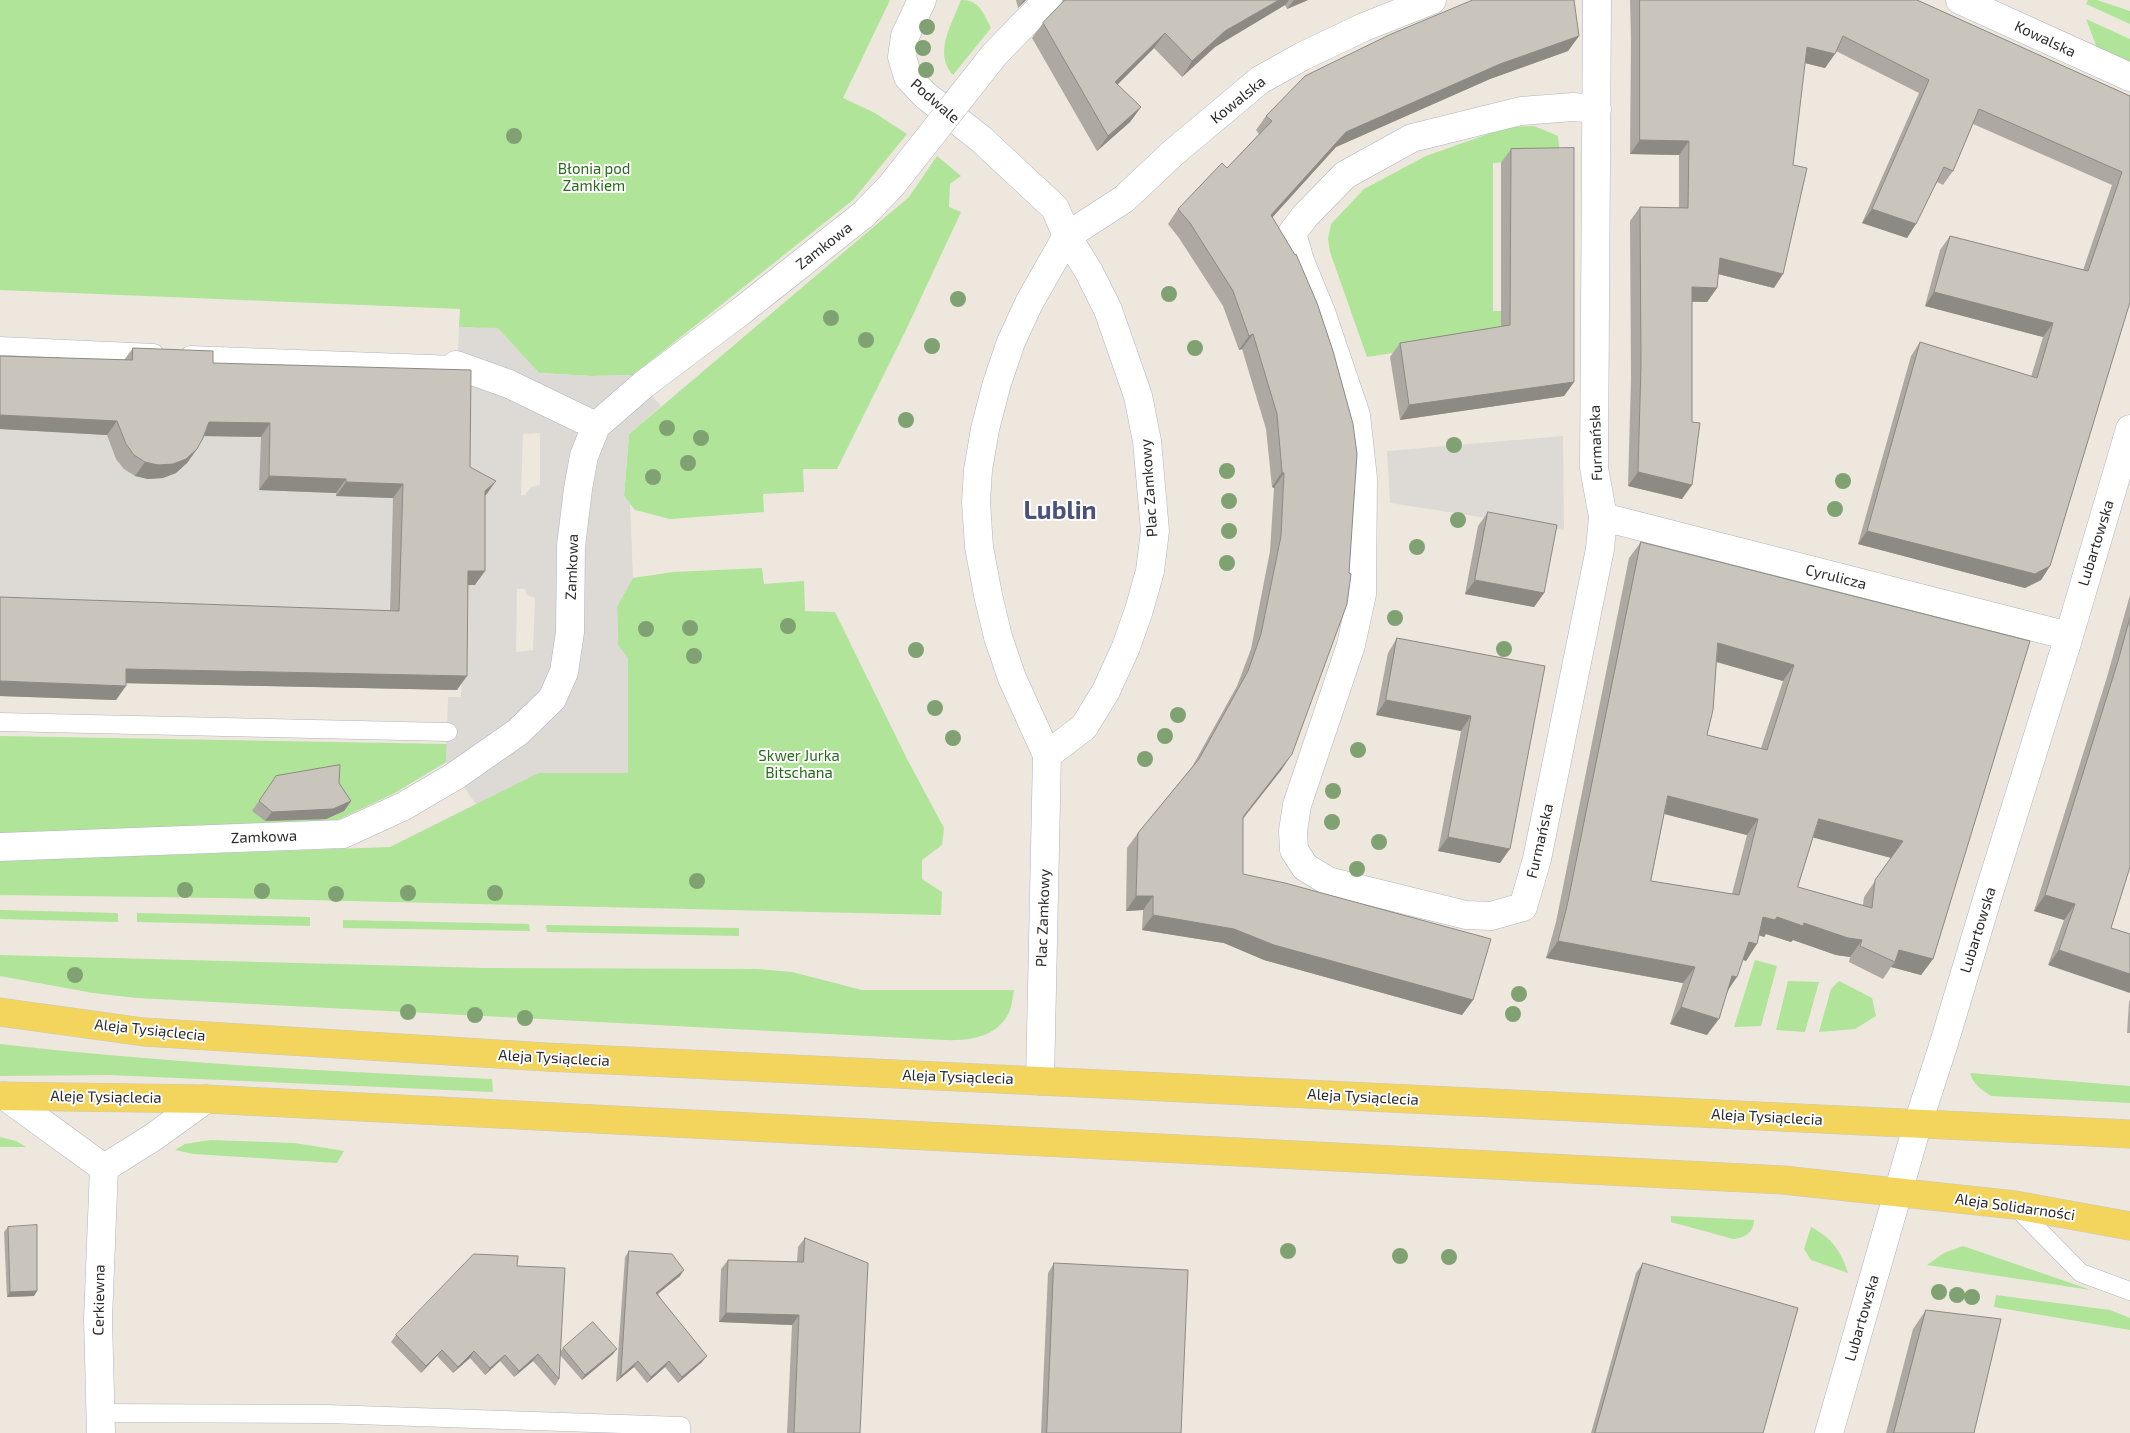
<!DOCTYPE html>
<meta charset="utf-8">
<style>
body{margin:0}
canvas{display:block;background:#ede7de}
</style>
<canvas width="2130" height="1433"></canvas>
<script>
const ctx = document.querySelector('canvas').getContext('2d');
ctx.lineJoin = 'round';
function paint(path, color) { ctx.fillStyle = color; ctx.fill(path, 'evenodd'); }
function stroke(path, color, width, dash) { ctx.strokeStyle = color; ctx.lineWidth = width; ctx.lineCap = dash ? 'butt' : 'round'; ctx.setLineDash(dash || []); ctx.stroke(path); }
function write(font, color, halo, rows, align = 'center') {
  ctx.font = font + ' "Exo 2",sans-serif'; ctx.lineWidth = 4; ctx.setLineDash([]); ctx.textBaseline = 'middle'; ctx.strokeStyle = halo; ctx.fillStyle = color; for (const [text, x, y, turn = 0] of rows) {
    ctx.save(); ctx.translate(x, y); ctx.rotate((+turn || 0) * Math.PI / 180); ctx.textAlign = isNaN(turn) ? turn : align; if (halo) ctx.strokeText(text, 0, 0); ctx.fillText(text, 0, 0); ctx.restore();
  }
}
paint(new Path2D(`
 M 0,0 L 890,0 L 843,98 L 875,113 L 907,134 L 853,200 L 633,375 L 592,376 L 539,373 L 498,329 L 459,327 L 460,309 L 0,290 Z
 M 961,0 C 980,0 983,13 991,28 L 953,75 C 933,53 952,24 961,0 Z
 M 2088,0 L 2097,0 L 2130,11 L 2130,24 L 2086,4 Z
 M 2086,19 L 2130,39 L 2130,64 L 2097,48 Z
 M 1534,126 L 1558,136 L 1560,158 L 1493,163 L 1493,311 L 1508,311 L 1509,335 L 1367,357 L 1330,252 L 1328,239 L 1331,224 L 1364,189 L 1426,156 L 1508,127 Z
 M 937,156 L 961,176 L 950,184 L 949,207 L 961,212 L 905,332 L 837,469 L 803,469 L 804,492 L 763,494 L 764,512 L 670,519 L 635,510 L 624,496 L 629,434 L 909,197 Z
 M 762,568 L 764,584 L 804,581 L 805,611 L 835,612 L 907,759 L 944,828 L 942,845 L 922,860 L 922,879 L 942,892 L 941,915 L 224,898 L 0,895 L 0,861 L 390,847 L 538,773 L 628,773 L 628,659 L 618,645 L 617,606 L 633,578 L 673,572 Z
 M 0,736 L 447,744 L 446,762 L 393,794 L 333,822 L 0,835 Z
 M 0,910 L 118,913 L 118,922 L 0,919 Z
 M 137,913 L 310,917 L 310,926 L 137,922 Z
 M 343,920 L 529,924 L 530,931 L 343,928 Z
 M 546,925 L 739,928 L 739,936 L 547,932 Z
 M 0,955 L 486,968 L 757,969 L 792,972 L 862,990 L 1014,990 C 1013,996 1012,1004 1010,1010 C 999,1037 970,1041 945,1040 L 137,998 L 93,993 L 0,976 Z
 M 1755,960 L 1777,966 L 1761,1026 L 1734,1027 Z
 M 1788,981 L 1819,982 L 1805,1032 L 1776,1030 Z
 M 1839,981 L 1872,998 L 1876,1016 L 1855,1029 L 1819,1032 L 1831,989 Z
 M 0,1044 C 164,1063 328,1071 492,1079 L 493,1092 L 109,1075 L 0,1076 Z
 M 1970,1073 L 2130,1086 L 2130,1103 L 1991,1096 C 1982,1090 1973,1084 1970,1073 Z
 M 0,1137 L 16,1141 L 26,1147 L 0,1147 Z
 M 210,1140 L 295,1143 L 344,1151 L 337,1163 L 194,1154 L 175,1150 L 185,1144 Z
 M 1671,1216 L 1754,1220 C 1754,1232 1745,1238 1733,1239 L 1671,1222 Z
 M 1811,1227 C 1832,1238 1841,1251 1848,1273 L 1811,1260 L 1804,1249 Z
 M 1963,1246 L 2091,1290 L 1927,1265 L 1944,1253 Z
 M 1996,1295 L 2110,1310 L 2130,1318 L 2130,1330 L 1994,1307 Z`), '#b0e499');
paint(new Path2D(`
 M 459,327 L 498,328 L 539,373 L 592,376 L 633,375 L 661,406 L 629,434 L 624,496 L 630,503 L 633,578 L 617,606 L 618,645 L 628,659 L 628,773 L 538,773 L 476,804 L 446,762 L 448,697 L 461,697 L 465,581 L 468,585 L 475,585 L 479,581 L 457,378 ZM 540,433 L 540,485 L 531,487 L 525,495 L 521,495 L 523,434 ZM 517,589 L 525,589 L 527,595 L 535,598 L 533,650 L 516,652 Z
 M 0,429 L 110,435 L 135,476 L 148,479 L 163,478 L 176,473 L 187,463 L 194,452 L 196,436 L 395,441 L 389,625 L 0,611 Z
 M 1563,436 L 1564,530 L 1390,503 L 1387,451 Z`), '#dddad5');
const service = new Path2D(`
 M 0,346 L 154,353
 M 190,355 L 456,365
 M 0,722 L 448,732
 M 2015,1206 L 2081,1273 L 2130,1291
 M 100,1413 L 327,1414 L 681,1426 L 681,1433`);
const pedestrian = new Path2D(`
 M 1020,28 L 1048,0
 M 456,365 L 509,384 L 596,426
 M 455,776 L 518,732 L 552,699 L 564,672 L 570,632 L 571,546 L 578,489 L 584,456 L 596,426 L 643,385 L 740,312 L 864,214`);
const minor = new Path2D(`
 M 922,0 L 905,36 L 902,57 L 908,77 L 925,95 L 981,139 L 1055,208 L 1067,236 L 1089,272 L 1108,310 L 1138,396 L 1147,441 L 1155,531 L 1150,571 L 1139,610 L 1126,647 L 1106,691 L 1084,727 L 1047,755
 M 1960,0 L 2130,77
 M 1597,109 L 1573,107 L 1521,111 L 1412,138 L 1345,175 L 1305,216 L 1292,233 L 1300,261 L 1321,312 L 1356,415 L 1363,478 L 1362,594 L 1351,645 L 1297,805 L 1293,831 L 1294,850 L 1305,867 L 1328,881 L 1466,915 L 1491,916 L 1523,907 L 1537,859 L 1600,549 L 1603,517 L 1594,468 L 1597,0
 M 1603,517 L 2069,636
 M 0,847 L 343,834 L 404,806 L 455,776
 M 1040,1081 L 1047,755 L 1012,678 L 998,637 L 988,595 L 979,547 L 976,502 L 978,470 L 985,429 L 997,383 L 1011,342 L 1029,303 L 1067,236 L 1124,199 L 1174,152 L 1260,80 L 1303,56 L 1364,27 L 1432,0
 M 5,1096 L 104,1168
 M 104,1168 L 152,1138 L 206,1099
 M 101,1433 L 98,1319 L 104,1168
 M 1829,1433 L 1918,1123 L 1944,1043 L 1988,896 L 2069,636 L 2130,429`);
const primary = new Path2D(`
 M 0,1012 L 144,1032 L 546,1057 L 2130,1134
 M 0,1096 L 206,1099 L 1783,1180 L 2015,1205 L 2130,1226`);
stroke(service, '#b1b3bf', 19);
stroke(pedestrian, '#b1b3bf', 29);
stroke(minor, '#b1b3bf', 29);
stroke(primary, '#c8c8c8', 29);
stroke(service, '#fff', 18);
stroke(pedestrian, '#fff', 28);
stroke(minor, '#fff', 28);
stroke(primary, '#f3d55d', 28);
const pedestrianBridge = new Path2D(`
 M 864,214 L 891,186 L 994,55 L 1020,28`);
stroke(pedestrianBridge, '#b1b3bf', 29, []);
stroke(pedestrianBridge, '#fff', 28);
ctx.fillStyle = '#80a272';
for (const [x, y] of [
 [927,27],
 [923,48],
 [926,70],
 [514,136],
 [1169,294],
 [958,299],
 [831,318],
 [866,340],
 [932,346],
 [1195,348],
 [906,420],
 [667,428],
 [701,438],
 [1454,445],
 [688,463],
 [1227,471],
 [653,477],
 [1843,481],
 [1229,501],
 [1835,509],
 [1458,520],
 [1229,531],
 [1417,547],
 [1227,563],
 [1395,618],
 [788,626],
 [690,628],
 [646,629],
 [1504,649],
 [916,650],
 [694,656],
 [935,708],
 [1178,715],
 [1165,736],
 [953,738],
 [1358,750],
 [1145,759],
 [1333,791],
 [1332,822],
 [1379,842],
 [1357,869],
 [697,881],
 [185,890],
 [262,891],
 [408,893],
 [495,893],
 [336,894],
 [75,975],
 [1519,994],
 [408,1012],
 [1513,1014],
 [475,1015],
 [525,1018],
 [1288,1251],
 [1400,1256],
 [1449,1257],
 [1939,1292],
 [1957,1295],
 [1972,1297]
]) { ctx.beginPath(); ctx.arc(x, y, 8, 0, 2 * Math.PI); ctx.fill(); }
paint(new Path2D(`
 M 1016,0 L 1026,0 L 1018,8 Z
 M 1063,0 L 1308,0 L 1287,9 L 1285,5 L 1215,47 L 1182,77 L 1154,48 L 1117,85 L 1141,107 L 1130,122 L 1097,151 L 1032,38 L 1043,23 L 1063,2 Z
 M 1630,0 L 1917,0 L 2130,96 L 2130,302 L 2050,566 L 2041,580 L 2025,588 L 1858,544 L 1911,356 L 1920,342 L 2031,377 L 2043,337 L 1925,306 L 1940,250 L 1950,236 L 2083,270 L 2112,185 L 1973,124 L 1953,171 L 1943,185 L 1937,182 L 1907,238 L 1862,223 L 1919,93 L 1836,51 L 1825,68 L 1805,63 L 1774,288 L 1718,274 L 1717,288 L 1707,302 L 1692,302 L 1682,499 L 1628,486 L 1631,378 L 1630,221 L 1640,207 L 1679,208 L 1679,155 L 1630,154 L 1631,40 Z
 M 1579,36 L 1568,51 L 1490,79 L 1336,147 L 1272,217 L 1295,255 L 1282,769 L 1243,819 L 1243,874 L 1473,1000 L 1462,1015 L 1264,960 L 1224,943 L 1142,930 L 1143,910 L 1126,911 L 1127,848 L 1138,833 L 1192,767 L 1237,686 L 1251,649 L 1270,551 L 1274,488 L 1272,487 L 1266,429 L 1242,349 L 1239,350 L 1223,306 L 1179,238 L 1168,224 L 1178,209 L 1227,168 L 1259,134 L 1256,130 L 1266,116 Z
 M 1511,149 L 1574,382 L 1564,396 L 1400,420 L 1390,357 L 1400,343 L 1501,327 L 1501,163 Z
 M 133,348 L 213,363 L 470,467 L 485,495 L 475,585 L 468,585 L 457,690 L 126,683 L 116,700 L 0,696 L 390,610 L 393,498 L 336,496 L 336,493 L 259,490 L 261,437 L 204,436 L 197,449 L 187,463 L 176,473 L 163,478 L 148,479 L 135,476 L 124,469 L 116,459 L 107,435 L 0,429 L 0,356 L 124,360 Z
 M 1488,512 L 1544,593 L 1534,607 L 1465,594 L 1478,526 Z
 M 1641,542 L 2030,641 L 1933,959 L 1921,975 L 1891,967 L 1883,979 L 1849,962 L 1850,957 L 1836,955 L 1793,940 L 1791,942 L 1766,934 L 1764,937 L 1759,935 L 1746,961 L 1743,960 L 1728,991 L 1707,1035 L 1670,1024 L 1683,983 L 1546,958 L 1556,922 L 1629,558 ZM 1716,662 L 1783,681 L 1761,748 L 1707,735 ZM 1664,814 L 1747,835 L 1732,894 L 1651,881 ZM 1813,837 L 1891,858 L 1864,897 L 1863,905 L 1798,887 Z
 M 2130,595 L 2130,867 L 2048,965 L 2064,920 L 2034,911 L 2107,677 Z
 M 1397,638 L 1545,666 L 1500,863 L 1438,851 L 1461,731 L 1376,715 L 1388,653 Z
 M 276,776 L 339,783 L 351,801 L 344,811 L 326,819 L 265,821 L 252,811 Z
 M 2130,1000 L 2130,1033 L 2127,1033 L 2129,1002 Z
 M 8,1227 L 34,1296 L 7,1297 L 4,1232 Z
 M 805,1238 L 860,1433 L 787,1433 L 792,1325 L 719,1322 L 721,1269 L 728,1260 L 797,1262 L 798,1247 Z
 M 629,1251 L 680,1276 L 658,1294 L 702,1362 L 678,1383 L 665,1367 L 647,1383 L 634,1367 L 616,1382 L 625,1257 Z
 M 1054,1263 L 1181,1433 L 1041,1433 L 1048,1273 Z
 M 1643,1263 L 1763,1433 L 1591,1433 L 1636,1273 Z
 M 517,1266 L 561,1351 L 563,1348 L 613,1354 L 582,1380 L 560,1355 L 559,1379 L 555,1386 L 533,1361 L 514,1377 L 500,1361 L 485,1375 L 470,1358 L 453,1373 L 437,1356 L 421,1373 L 391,1342 L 396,1335 Z
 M 1926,1310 L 1974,1433 L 1886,1433 L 1913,1329 Z`), '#ada9a2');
paint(new Path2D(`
 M 1024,0 L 1026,0 L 1018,8 Z
 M 1279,0 L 1289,0 L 1285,5 L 1215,47 L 1182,77 L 1192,61 L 1225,31 Z
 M 1294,0 L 1308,0 L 1287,9 Z
 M 1165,33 L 1154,48 L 1104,98 L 1115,82 Z
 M 1579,36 L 1568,51 L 1490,79 L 1336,147 L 1261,230 L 1271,215 L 1346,132 L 1500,64 Z
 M 1807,47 L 1835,54 L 1825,68 L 1797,61 Z
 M 1141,107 L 1130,122 L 1097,151 L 1108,136 Z
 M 1640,140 L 1689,141 L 1679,155 L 1630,154 Z
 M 1872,209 L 1916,224 L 1907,238 L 1862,223 Z
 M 1720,258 L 1783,274 L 1774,288 L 1710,272 Z
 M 1692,287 L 1717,288 L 1707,302 L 1682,301 Z
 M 1934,292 L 2053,323 L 2043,337 L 1925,306 Z
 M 1253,334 L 1242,349 L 1239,350 L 1249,336 Z
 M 1574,382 L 1564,396 L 1400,420 L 1409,405 Z
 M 0,415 L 117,421 L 107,435 L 0,429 Z
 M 209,422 L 270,423 L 261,437 L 199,436 Z
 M 197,449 L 187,463 L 176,473 L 163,478 L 148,479 L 135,476 L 145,462 Z
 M 1282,472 L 1284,473 L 1274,488 L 1272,487 Z
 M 1638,472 L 1692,485 L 1682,499 L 1628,486 Z
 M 269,476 L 346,479 L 336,493 L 259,490 Z
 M 496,481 L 486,495 L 476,505 L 485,491 Z
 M 346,482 L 403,484 L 393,498 L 336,496 Z
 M 1867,531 L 2050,566 L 2041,580 L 2025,588 L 1858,544 Z
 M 468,571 L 485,571 L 475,585 L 458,585 Z
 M 1475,580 L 1544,593 L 1534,607 L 1465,594 Z
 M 1718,643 L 1794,665 L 1783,681 L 1707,659 Z
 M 126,669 L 467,676 L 457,690 L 116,683 Z
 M 0,681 L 126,686 L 116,700 L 0,696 Z
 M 1386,700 L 1471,716 L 1461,731 L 1376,715 Z
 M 1292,754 L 1282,769 L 1232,832 L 1243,817 Z
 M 1668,796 L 1758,819 L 1747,835 L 1657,812 Z
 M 351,801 L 344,811 L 326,819 L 265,821 L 272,812 Z
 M 1819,819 L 1903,841 L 1892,858 L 1807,836 Z
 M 1448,837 L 1510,849 L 1500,863 L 1438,851 Z
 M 2045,895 L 2075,904 L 2064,920 L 2034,911 Z
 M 1136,896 L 1153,896 L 1143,910 L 1126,911 Z
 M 1153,915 L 1234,929 L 1473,1000 L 1462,1015 L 1264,960 L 1224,943 L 1142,930 Z
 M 1763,917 L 1777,917 L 1804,923 L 1862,940 L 1850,957 L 1836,955 L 1793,940 L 1791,942 L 1766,934 L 1764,937 L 1752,933 Z
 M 1558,941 L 1695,967 L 1683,983 L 1546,958 Z
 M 1749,942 L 1757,944 L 1746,961 L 1738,958 Z
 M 1899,950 L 1933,959 L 1921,975 L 1891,967 L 1895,962 Z
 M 2059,950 L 2130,974 L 2130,993 L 2048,965 Z
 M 1732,976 L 1737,977 L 1726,993 Z
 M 1681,1007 L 1719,1019 L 1707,1035 L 1670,1024 Z
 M 684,1270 L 680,1276 L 652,1298 L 656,1293 Z
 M 37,1291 L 34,1296 L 7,1297 L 10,1292 Z
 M 726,1313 L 799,1315 L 792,1325 L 719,1322 Z
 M 617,1349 L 613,1354 L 582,1380 L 585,1375 Z
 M 442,1350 L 437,1356 L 421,1373 L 426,1366 Z
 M 474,1351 L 470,1358 L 453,1373 L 458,1367 Z
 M 538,1354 L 533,1361 L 514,1377 L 519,1371 Z
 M 505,1355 L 500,1361 L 485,1375 L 490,1368 Z
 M 707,1356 L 702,1362 L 678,1383 L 682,1377 Z
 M 638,1361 L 634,1367 L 616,1382 L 621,1376 Z
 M 669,1361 L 665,1367 L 647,1383 L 651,1377 Z`), '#8d8a84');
const building = new Path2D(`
 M 1065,0 L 1279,0 L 1225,31 L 1192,61 L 1165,33 L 1115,82 L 1141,107 L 1108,136 L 1043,23 Z
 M 1473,0 L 1574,0 L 1579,36 L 1500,64 L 1346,132 L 1271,215 L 1295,255 L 1296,254 L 1317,303 L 1333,351 L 1353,424 L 1357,454 L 1349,573 L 1351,574 L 1347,604 L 1292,754 L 1243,817 L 1243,874 L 1285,883 L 1491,939 L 1473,1000 L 1274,945 L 1234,929 L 1153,915 L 1153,896 L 1136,896 L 1138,833 L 1199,759 L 1248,671 L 1261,634 L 1281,536 L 1284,473 L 1282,472 L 1277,414 L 1253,334 L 1249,336 L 1233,291 L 1190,223 L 1178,209 L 1222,163 L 1227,168 L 1272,121 L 1266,116 L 1305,76 L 1389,35 Z
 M 1640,0 L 1917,0 L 2130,96 L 2130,302 L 2050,566 L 2035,574 L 1867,531 L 1920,342 L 2037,378 L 2053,323 L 1934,292 L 1950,236 L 2088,271 L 2122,172 L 1979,109 L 1953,171 L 1944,167 L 1916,224 L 1872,209 L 1929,80 L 1843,36 L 1835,54 L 1807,47 L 1793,165 L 1807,168 L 1783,274 L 1720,258 L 1717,288 L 1692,287 L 1692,422 L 1700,423 L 1692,485 L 1638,472 L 1641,364 L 1640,207 L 1688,208 L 1689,141 L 1640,140 Z
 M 1574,148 L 1574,382 L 1409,405 L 1400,343 L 1510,325 L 1511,149 Z
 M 133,348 L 213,351 L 213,363 L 471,370 L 470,467 L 496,481 L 485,491 L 485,571 L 468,571 L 467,676 L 126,669 L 126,686 L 0,681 L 0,597 L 399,611 L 403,484 L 346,482 L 346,479 L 269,476 L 270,423 L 209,422 L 203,438 L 197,449 L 186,459 L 173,464 L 158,465 L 145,462 L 134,455 L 126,444 L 117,421 L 0,415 L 0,356 L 132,360 Z
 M 1488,512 L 1557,525 L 1544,593 L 1475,580 Z
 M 1641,542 L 2030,641 L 1933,959 L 1899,950 L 1895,962 L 1860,946 L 1862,940 L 1848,938 L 1804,923 L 1803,926 L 1777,917 L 1775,920 L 1763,917 L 1757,944 L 1749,942 L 1737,977 L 1732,976 L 1719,1019 L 1681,1007 L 1695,967 L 1558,941 L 1567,906 ZM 1718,643 L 1794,665 L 1767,750 L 1707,735 L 1713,710 ZM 1668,796 L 1758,819 L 1739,895 L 1651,881 ZM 1819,819 L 1903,841 L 1875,880 L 1872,908 L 1798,887 Z
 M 2130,618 L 2130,867 L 2111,928 L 2130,934 L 2130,974 L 2059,950 L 2075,904 L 2045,895 L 2118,661 Z
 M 1397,638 L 1545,666 L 1510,849 L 1448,837 L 1471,716 L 1386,700 Z
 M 340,765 L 339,783 L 351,801 L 333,809 L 272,812 L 259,801 L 276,776 Z
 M 37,1225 L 37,1291 L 10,1292 L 8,1227 Z
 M 805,1238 L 868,1263 L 860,1433 L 794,1433 L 799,1315 L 726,1313 L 728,1260 L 803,1262 Z
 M 629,1251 L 672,1254 L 684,1270 L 656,1293 L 707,1356 L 682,1377 L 669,1361 L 651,1377 L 638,1361 L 621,1376 Z
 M 474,1254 L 518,1256 L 517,1266 L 565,1268 L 559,1379 L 538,1354 L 519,1371 L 505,1355 L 490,1368 L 474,1351 L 458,1367 L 442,1350 L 426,1366 L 396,1335 Z
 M 1054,1263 L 1188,1270 L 1181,1433 L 1047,1433 Z
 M 1643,1263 L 1798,1308 L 1763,1433 L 1595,1433 Z
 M 1926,1310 L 2001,1319 L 1974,1433 L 1894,1433 Z
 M 593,1322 L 617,1349 L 585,1375 L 563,1348 Z`);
paint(building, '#c9c5bc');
stroke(building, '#8d8a84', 1);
write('15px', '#2b2b2b', '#fff', [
 ["Kowalska",2045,39,25],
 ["Kowalska",1238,100,-39],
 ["Podwale",935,101,41],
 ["Zamkowa",824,246,-38],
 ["Furmańska",1596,443,-92],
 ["Plac Zamkowy",1149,488,-94],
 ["Lubartowska",2096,543,-73],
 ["Zamkowa",572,567,-88],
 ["Cyrulicza",1836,577,14],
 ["Zamkowa",264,837,-2],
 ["Furmańska",1540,841,-77],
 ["Plac Zamkowy",1043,918,-88],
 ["Lubartowska",1978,930,-73],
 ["Aleja Tysiąclecia",150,1030,6],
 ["Aleja Tysiąclecia",554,1058,3],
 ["Aleja Tysiąclecia",958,1077,2],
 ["Aleje Tysiąclecia",106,1097,1],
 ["Aleja Tysiąclecia",1363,1097,3],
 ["Aleja Tysiąclecia",1767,1117,3],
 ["Aleja Solidarności",2015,1207,8],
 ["Cerkiewna",99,1300,-89],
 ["Lubartowska",1862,1318,-74]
]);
write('15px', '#276a19', '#fff', [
 ["Błonia pod",594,169],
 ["Zamkiem",594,186],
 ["Skwer Jurka",799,756],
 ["Bitschana",799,773]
]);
write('bold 25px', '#4b527d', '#fff', [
 ["Lublin",1060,511]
]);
</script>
